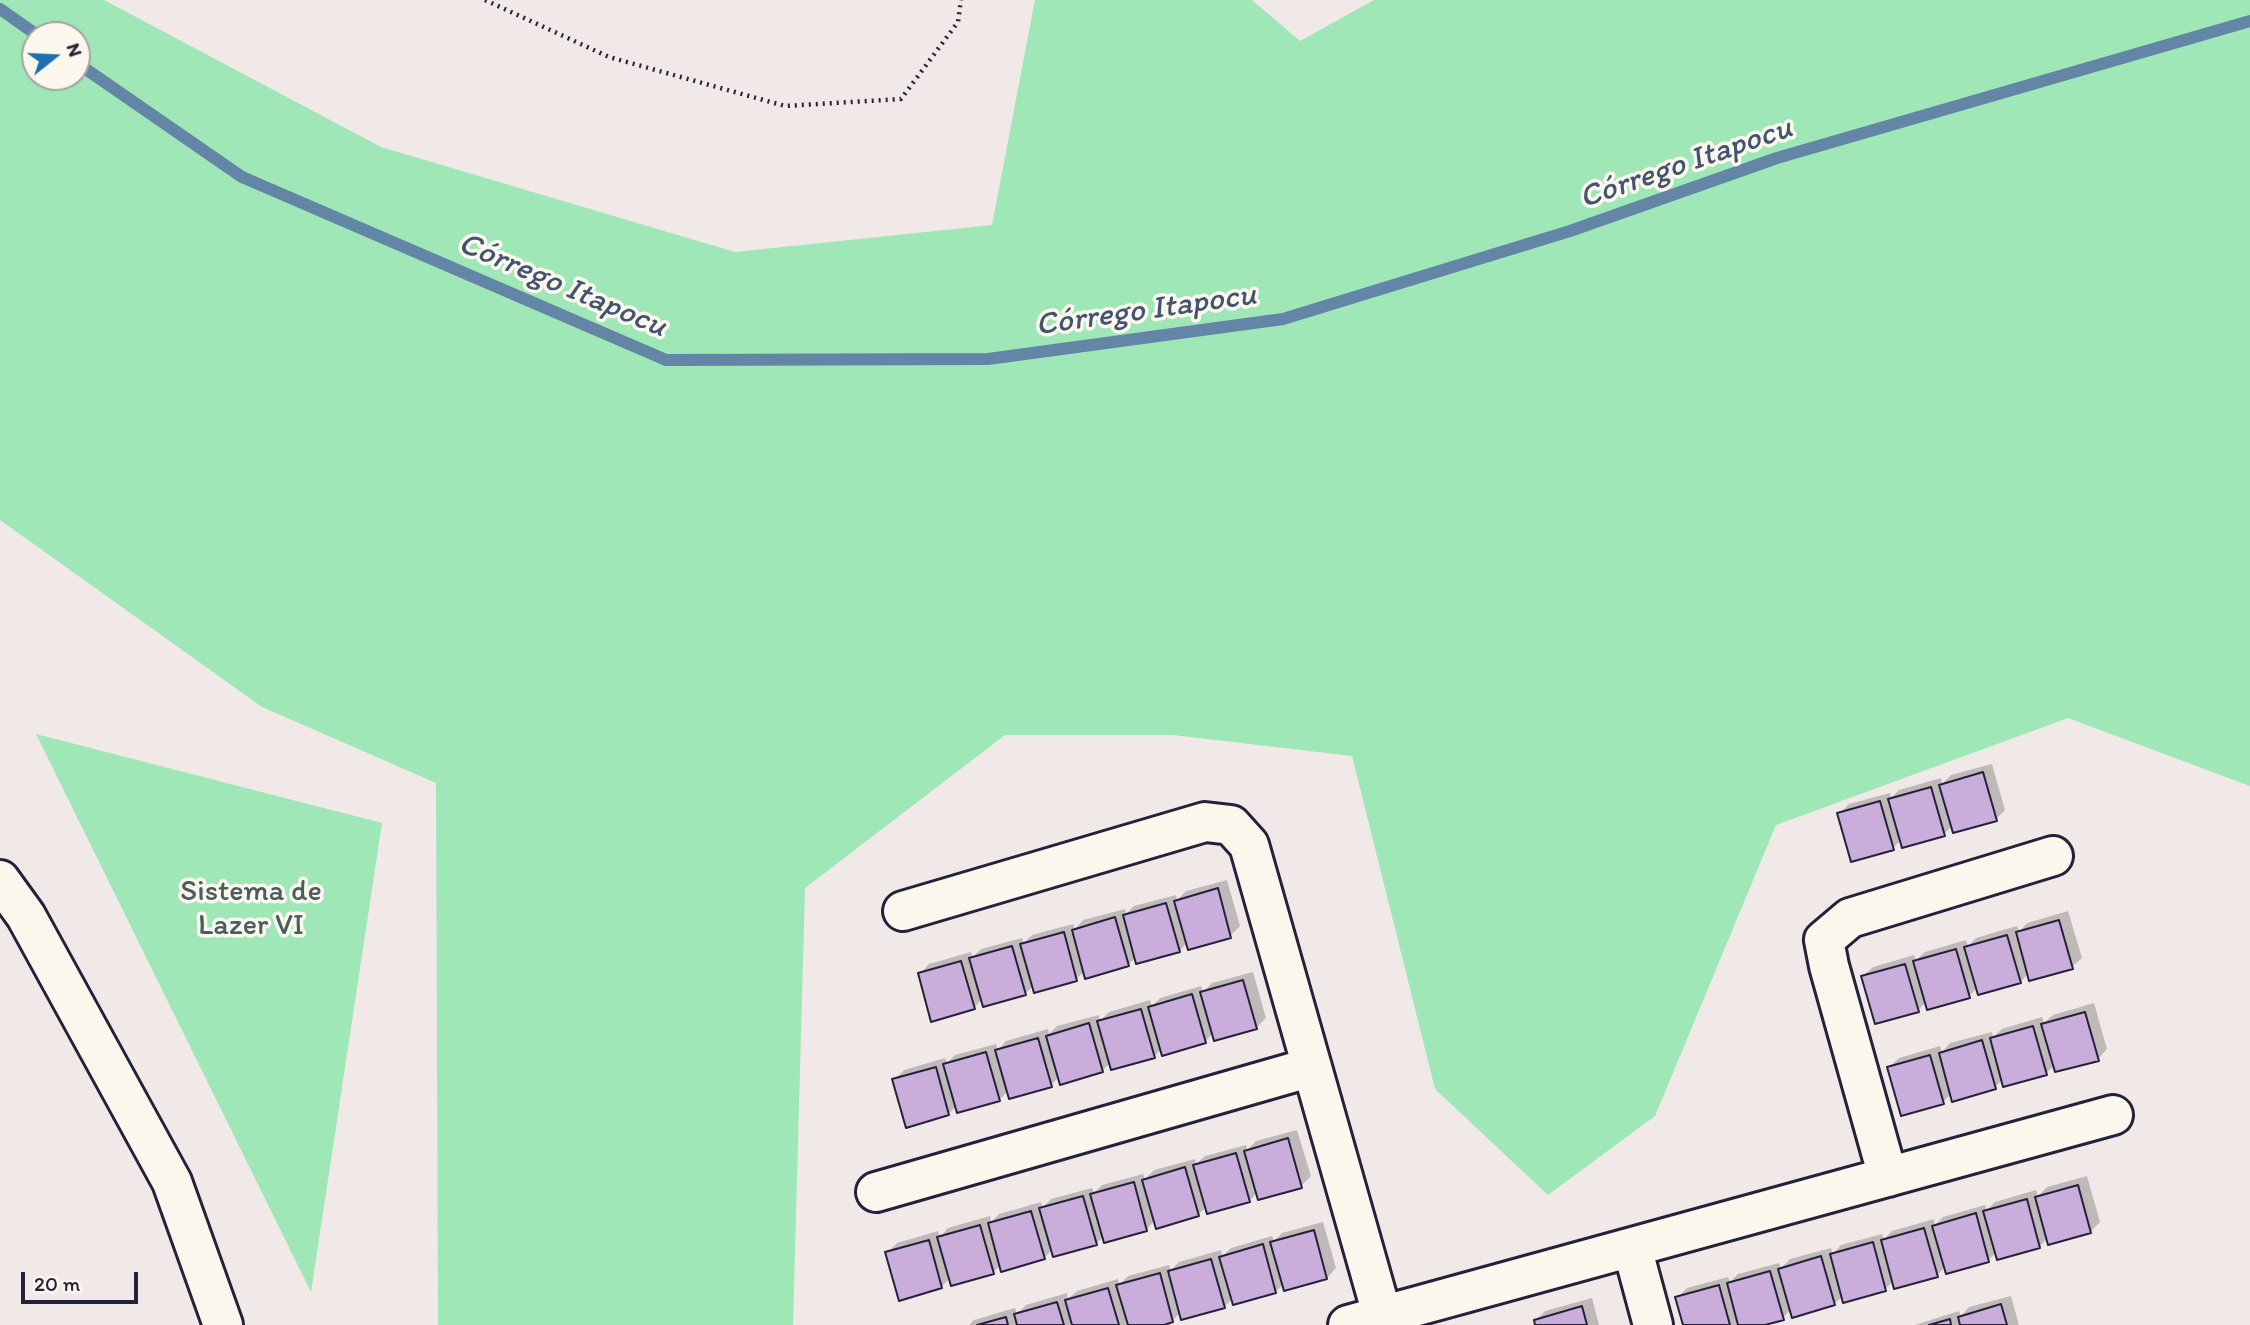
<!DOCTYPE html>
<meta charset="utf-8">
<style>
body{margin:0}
#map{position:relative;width:2250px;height:1325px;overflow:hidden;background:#f1e8e8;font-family:Itim,sans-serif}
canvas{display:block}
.north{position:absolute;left:21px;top:21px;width:70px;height:70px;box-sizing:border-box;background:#fbf7ec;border:2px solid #a4a2a5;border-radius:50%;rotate:72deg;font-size:19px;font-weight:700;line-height:28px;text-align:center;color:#22223b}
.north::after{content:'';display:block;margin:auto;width:24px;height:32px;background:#1f6fb2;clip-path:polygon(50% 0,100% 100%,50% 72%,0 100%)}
.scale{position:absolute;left:21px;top:1272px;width:117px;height:32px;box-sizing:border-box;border:4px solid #22223b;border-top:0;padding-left:9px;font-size:21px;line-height:24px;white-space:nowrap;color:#22223b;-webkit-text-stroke:5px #fbf7ec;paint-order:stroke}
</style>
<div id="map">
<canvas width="2250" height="1325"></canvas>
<div class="north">N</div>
<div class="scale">20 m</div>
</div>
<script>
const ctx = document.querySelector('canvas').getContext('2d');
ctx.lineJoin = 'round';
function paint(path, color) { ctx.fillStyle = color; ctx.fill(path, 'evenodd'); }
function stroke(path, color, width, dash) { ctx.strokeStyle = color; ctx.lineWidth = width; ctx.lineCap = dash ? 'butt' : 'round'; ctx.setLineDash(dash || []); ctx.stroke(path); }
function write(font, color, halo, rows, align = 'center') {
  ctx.font = font + ' Itim,sans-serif'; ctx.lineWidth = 7; ctx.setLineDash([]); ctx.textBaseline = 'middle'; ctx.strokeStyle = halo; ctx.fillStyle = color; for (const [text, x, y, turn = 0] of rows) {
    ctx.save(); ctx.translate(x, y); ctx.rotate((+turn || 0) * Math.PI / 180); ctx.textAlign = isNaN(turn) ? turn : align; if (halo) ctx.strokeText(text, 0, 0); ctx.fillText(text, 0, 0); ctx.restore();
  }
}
paint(new Path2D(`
 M 0,0 L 104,0 L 381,147 L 735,252 L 992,225 L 1035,0 L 1252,0 L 1300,41 L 1374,0 L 2250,0 L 2250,786 L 2068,718 L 1776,825 L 1655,1116 L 1548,1195 L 1435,1089 L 1352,756 L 1173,735 L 1005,735 L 805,888 L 793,1325 L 438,1325 L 436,783 L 262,707 L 0,520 ZM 77,35 L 77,77 L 35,77 L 35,35 Z
 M 36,734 L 382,823 L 311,1292 Z`), '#9fe7b6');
paint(new Path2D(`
 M 1992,764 L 2005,810 L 1996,819 L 1953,825 L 1944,834 L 1901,840 L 1893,848 L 1839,814 L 1849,804 L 1890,793 L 1891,798 L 1899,790 L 1941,778 L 1942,784 L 1951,775 Z
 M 1227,880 L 1240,926 L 1230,936 L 1188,942 L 1179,951 L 1136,957 L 1128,965 L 1085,971 L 1076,979 L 1034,985 L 1025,994 L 982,999 L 974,1008 L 920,974 L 929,964 L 971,952 L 972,958 L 981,949 L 1022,938 L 1024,943 L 1032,935 L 1073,924 L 1075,929 L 1083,920 L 1125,909 L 1126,914 L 1134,906 L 1176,895 L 1177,900 L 1186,891 Z
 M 2068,911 L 2082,958 L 2072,967 L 2029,973 L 2020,982 L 1977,988 L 1969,996 L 1926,1002 L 1918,1010 L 1863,976 L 1873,967 L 1914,955 L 1916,960 L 1925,952 L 1966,940 L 1968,946 L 1976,938 L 2017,926 L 2019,932 L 2027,923 Z
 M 1253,972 L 1266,1018 L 1256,1028 L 1213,1033 L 1205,1042 L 1162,1048 L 1154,1057 L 1111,1062 L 1102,1071 L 1059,1077 L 1051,1085 L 1008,1091 L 999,1100 L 957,1106 L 948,1114 L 894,1080 L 904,1070 L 945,1058 L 947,1063 L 955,1055 L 996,1044 L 998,1050 L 1006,1041 L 1048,1029 L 1049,1034 L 1057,1026 L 1099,1015 L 1100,1021 L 1109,1012 L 1150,1000 L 1152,1006 L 1160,998 L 1201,986 L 1203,992 L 1212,983 Z
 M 2094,1003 L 2107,1049 L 2098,1059 L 2055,1065 L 2046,1073 L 2003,1079 L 1995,1087 L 1952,1093 L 1943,1102 L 1889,1067 L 1899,1058 L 1940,1046 L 1942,1052 L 1950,1043 L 1992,1032 L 1993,1037 L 2002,1029 L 2042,1017 L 2044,1023 L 2053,1015 Z
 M 1297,1130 L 1311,1176 L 1301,1186 L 1258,1192 L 1249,1201 L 1206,1207 L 1198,1215 L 1155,1220 L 1147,1229 L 1105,1241 L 1104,1236 L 1096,1244 L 1053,1249 L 1044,1258 L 1001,1264 L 993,1273 L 950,1278 L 941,1287 L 887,1253 L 897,1243 L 938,1231 L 940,1237 L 948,1228 L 990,1216 L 991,1222 L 999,1214 L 1041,1202 L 1042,1208 L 1051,1199 L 1092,1188 L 1094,1193 L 1102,1185 L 1143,1174 L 1145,1179 L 1154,1170 L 1195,1159 L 1196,1164 L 1205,1156 L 1246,1145 L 1247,1150 L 1256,1141 Z
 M 2087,1176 L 2100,1222 L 2090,1232 L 2048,1238 L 2040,1246 L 1998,1258 L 1997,1252 L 1988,1260 L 1946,1266 L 1937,1275 L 1894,1281 L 1885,1289 L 1843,1296 L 1834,1304 L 1791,1309 L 1783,1318 L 1758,1325 L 1685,1325 L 1677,1298 L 1687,1288 L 1728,1277 L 1730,1282 L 1738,1274 L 1779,1263 L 1781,1268 L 1790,1259 L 1831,1248 L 1833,1254 L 1841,1245 L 1882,1234 L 1884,1239 L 1892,1231 L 1934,1219 L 1935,1225 L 1943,1217 L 1985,1205 L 1987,1210 L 1995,1202 L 2036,1190 L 2038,1196 L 2047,1187 Z
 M 1323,1222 L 1336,1268 L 1327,1278 L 1284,1284 L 1275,1292 L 1233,1298 L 1224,1307 L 1181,1312 L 1172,1321 L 1157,1325 L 969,1325 L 974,1320 L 1015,1308 L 1017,1314 L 1026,1305 L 1067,1293 L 1068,1299 L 1077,1291 L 1118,1279 L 1119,1285 L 1128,1276 L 1169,1265 L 1171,1270 L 1179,1262 L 1221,1250 L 1222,1257 L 1231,1248 L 1272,1236 L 1274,1241 L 1282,1233 Z
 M 2011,1296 L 2019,1325 L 1915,1325 L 1959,1311 L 1961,1316 L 1969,1307 Z
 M 1592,1298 L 1599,1325 L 1537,1325 L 1536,1320 L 1545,1311 Z`), '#0003');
stroke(new Path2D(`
 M 0,9 L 37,35
 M 77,63 L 242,177 L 666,360 L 988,359 L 1283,319 L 1570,231 L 1777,158 L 2250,21`), '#6385a6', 12);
const building = new Path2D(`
 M 1983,772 L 1997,821 L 1953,833 L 1939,785 Z
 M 1931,787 L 1945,836 L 1902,848 L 1888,799 Z
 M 1880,801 L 1894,850 L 1851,862 L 1837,813 Z
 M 1218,888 L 1231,938 L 1188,950 L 1174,901 Z
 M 1166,903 L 1180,952 L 1136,964 L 1123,915 Z
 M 1115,917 L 1129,966 L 1085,979 L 1072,930 Z
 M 2059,920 L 2073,969 L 2029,981 L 2016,932 Z
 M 1064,932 L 1077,981 L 1034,993 L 1020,944 Z
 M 2007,935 L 2021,983 L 1978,995 L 1964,947 Z
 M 1012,946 L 1026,995 L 983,1007 L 969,958 Z
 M 1956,949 L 1970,998 L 1927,1010 L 1913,961 Z
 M 961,961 L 975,1009 L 931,1022 L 918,973 Z
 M 1905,964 L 1919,1012 L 1875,1024 L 1861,976 Z
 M 1243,980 L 1257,1029 L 1214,1041 L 1200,992 Z
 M 1192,994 L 1206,1043 L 1162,1056 L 1148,1007 Z
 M 1141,1009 L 1155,1058 L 1111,1070 L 1097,1021 Z
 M 2085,1012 L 2099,1061 L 2055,1072 L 2041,1024 Z
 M 1089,1023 L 1103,1072 L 1060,1085 L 1046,1036 Z
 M 2033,1026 L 2047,1075 L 2003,1087 L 1990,1038 Z
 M 1038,1038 L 1052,1087 L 1009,1099 L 995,1050 Z
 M 1982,1040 L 1996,1089 L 1952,1102 L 1939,1053 Z
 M 986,1052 L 1000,1101 L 957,1113 L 943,1064 Z
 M 1930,1055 L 1944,1104 L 1901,1116 L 1887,1067 Z
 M 936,1067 L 949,1115 L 906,1128 L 892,1079 Z
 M 1288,1138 L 1302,1188 L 1258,1200 L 1244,1151 Z
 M 1236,1153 L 1250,1202 L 1207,1214 L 1193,1165 Z
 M 1185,1167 L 1199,1216 L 1156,1229 L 1142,1180 Z
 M 1134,1182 L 1147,1231 L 1104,1243 L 1090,1194 Z
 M 2078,1185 L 2091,1233 L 2048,1245 L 2035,1197 Z
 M 1083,1196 L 1097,1245 L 1053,1257 L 1039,1208 Z
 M 2027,1199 L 2040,1248 L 1997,1260 L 1983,1211 Z
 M 1031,1211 L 1045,1259 L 1001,1272 L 988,1223 Z
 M 1976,1213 L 1989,1262 L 1946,1274 L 1932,1226 Z
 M 980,1225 L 994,1274 L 951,1286 L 937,1237 Z
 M 1924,1228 L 1938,1277 L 1894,1289 L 1881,1240 Z
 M 1314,1230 L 1327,1279 L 1284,1291 L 1270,1242 Z
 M 929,1240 L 942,1288 L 899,1301 L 885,1252 Z
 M 1873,1242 L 1886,1291 L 1843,1303 L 1830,1254 Z
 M 1263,1244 L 1276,1293 L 1233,1305 L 1219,1257 Z
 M 1821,1256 L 1835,1305 L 1792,1318 L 1778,1269 Z
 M 1211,1259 L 1225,1308 L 1181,1320 L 1168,1271 Z
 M 1770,1271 L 1784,1320 L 1765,1325 L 1738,1325 L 1727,1283 Z
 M 1160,1273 L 1173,1322 L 1164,1325 L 1128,1325 L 1116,1285 Z
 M 1719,1285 L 1730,1325 L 1683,1325 L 1675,1297 Z
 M 1108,1288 L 1119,1325 L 1072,1325 L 1065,1300 Z
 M 1057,1302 L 1064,1325 L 1017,1325 L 1014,1314 Z
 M 2001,1304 L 2007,1325 L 1960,1325 L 1958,1317 Z
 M 1582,1306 L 1587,1325 L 1535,1325 L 1534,1320 Z
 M 1006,1317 L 1008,1325 L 977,1325 Z
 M 1950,1319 L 1951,1325 L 1929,1325 Z`);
paint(building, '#caadda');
stroke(building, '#22223b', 2);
const street = new Path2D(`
 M 0,880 L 26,916 L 172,1182 L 223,1325
 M 903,911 L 1205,822 L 1231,825 L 1249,845 L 1385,1325
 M 1888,1177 L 1829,966 L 1824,940 L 1850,918 L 2053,856
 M 876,1192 L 1312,1067
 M 1632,1247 L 1653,1325
 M 1348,1325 L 2113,1115`);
stroke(street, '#22223b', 44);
stroke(new Path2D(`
 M 485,0 L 609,57 L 785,106 L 901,99 L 958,22 L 961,0`), '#22223b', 4.5, [2, 5]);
stroke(street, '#fbf7ec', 38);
write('30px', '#485d60', '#fbf7ec', [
 ["Sistema de",251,892],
 ["Lazer VI",251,926]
]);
write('italic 32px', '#425470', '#fbf7ec', [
 ["Córrego Itapocu",1686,164,-19],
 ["Córrego Itapocu",562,286,23],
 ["Córrego Itapocu",1146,311,-8]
]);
</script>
